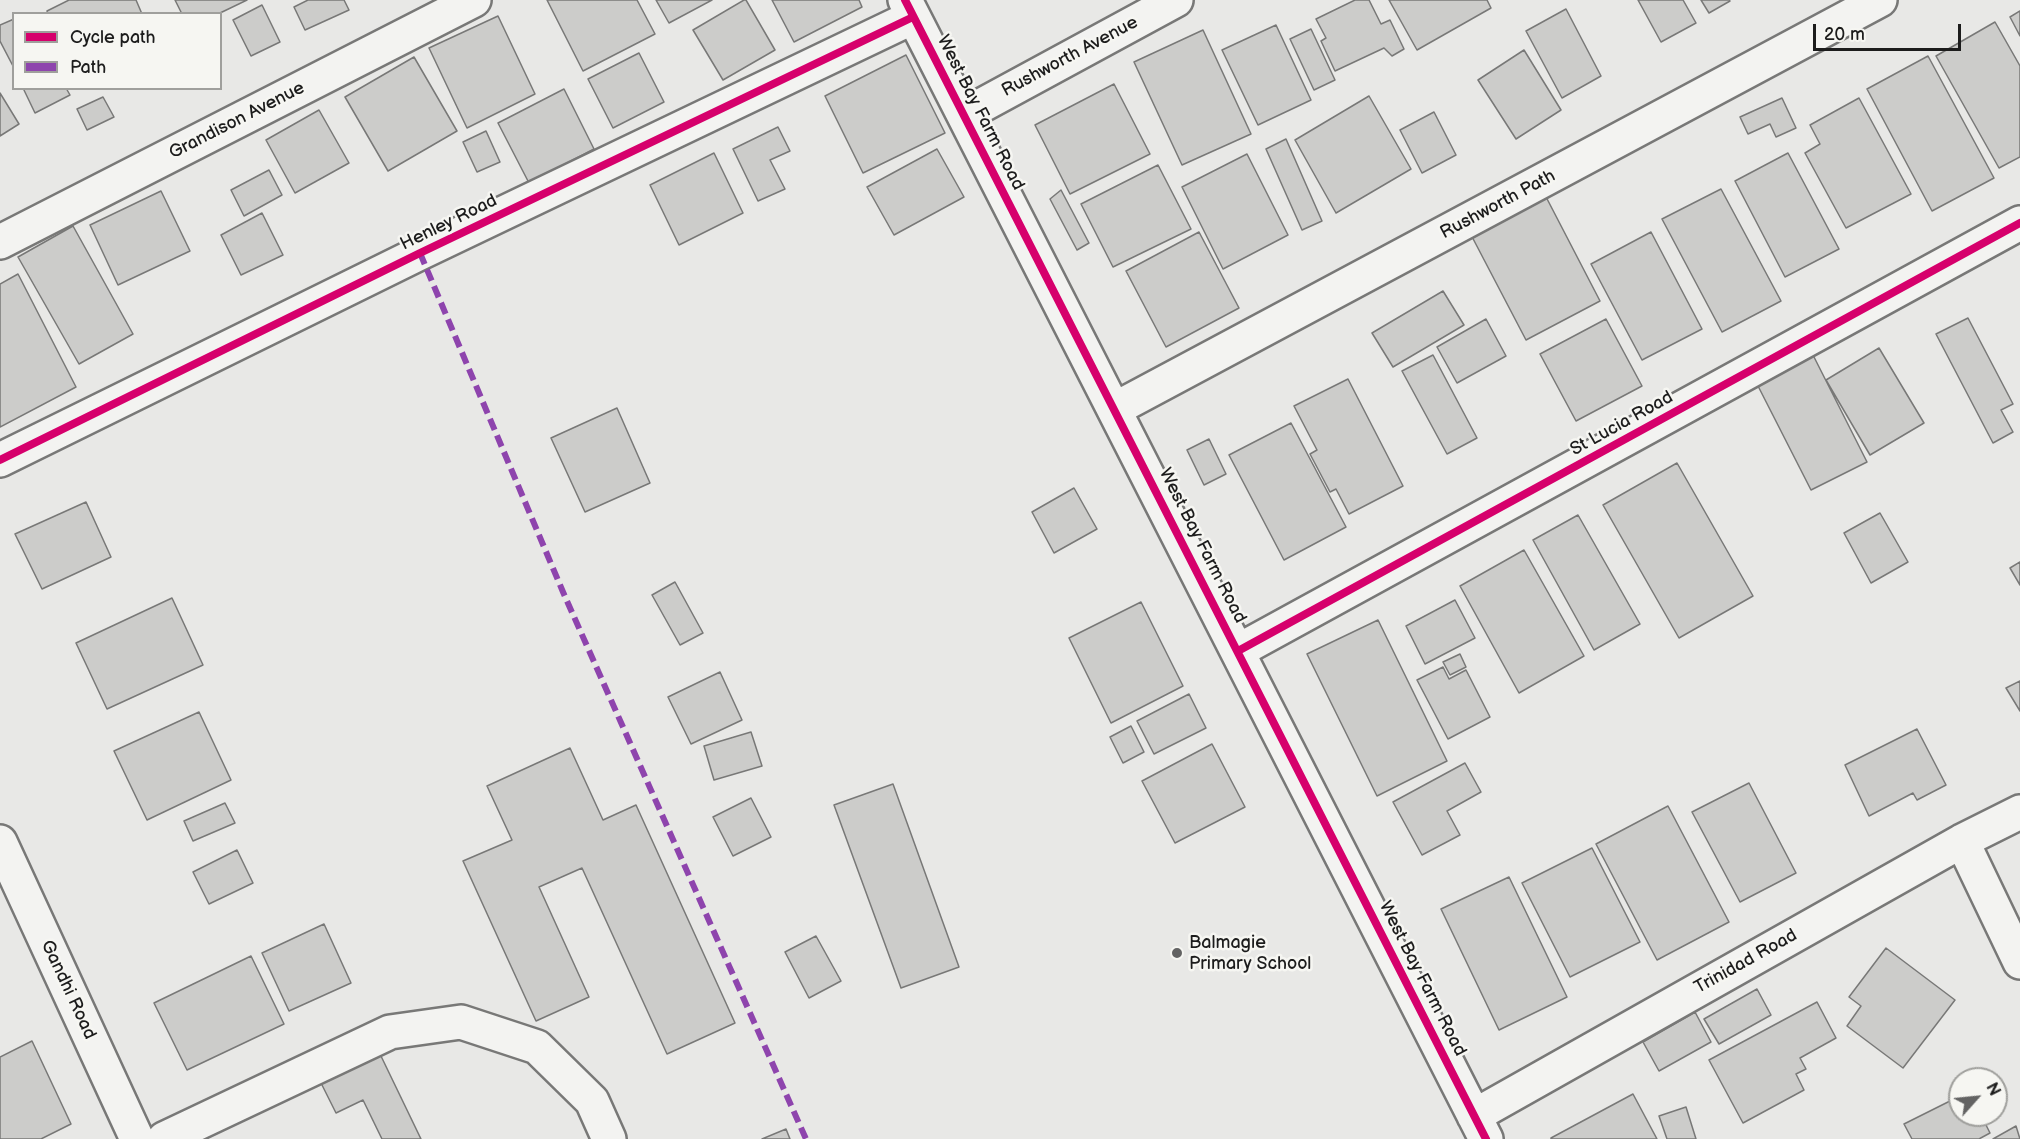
<!DOCTYPE html>
<style>
body{margin:0}
#map{position:relative;width:2020px;height:1139px;overflow:hidden;background:#e8e8e6;font-family:"Balsamiq Sans",sans-serif}
canvas{display:block}
.legend{position:absolute;left:12px;top:12px;width:210px;height:78px;box-sizing:border-box;background:#f6f6f2;border:2px solid #9f9f9c;margin:0;padding:8px 10px;list-style:none;font-size:18px;color:#1c1c1c}
.legend li{display:flex;align-items:center;gap:12px;height:30px}
.legend b{width:30px;border:2px solid #9f9f9c}
.north{position:absolute;left:1948px;top:1067px;width:60px;height:60px;box-sizing:border-box;background:#f6f6f2;border:2px solid #9f9f9c;border-radius:50%;rotate:63deg;font-size:16px;font-weight:700;line-height:24px;text-align:center;color:#1c1c1c}
.north::after{content:'';display:block;margin:auto;width:21px;height:27px;background:#636363;clip-path:polygon(50% 0,100% 100%,50% 72%,0 100%)}
.scale{position:absolute;left:1813px;top:24px;width:148px;height:27px;box-sizing:border-box;border:3px solid #1c1c1c;border-top:0;padding-left:8px;font-size:18px;line-height:21px;white-space:nowrap;color:#1c1c1c;-webkit-text-stroke:4px #f6f6f2;paint-order:stroke}
</style>
<div id="map">
<canvas width="2020" height="1139"></canvas>
<ul class="legend">
<li><b style="height:8px;background:#d6006c"></b>Cycle path</li>
<li><b style="height:8px;background:#8e44ad"></b>Path</li>
</ul>
<div class="north">N</div>
<div class="scale">20 m</div>
</div>
<script>
const ctx = document.querySelector('canvas').getContext('2d');
ctx.lineJoin = 'round';
function paint(path, color) { ctx.fillStyle = color; ctx.fill(path, 'evenodd'); }
function stroke(path, color, width, dash) { ctx.strokeStyle = color; ctx.lineWidth = width; ctx.lineCap = dash ? 'butt' : 'round'; ctx.setLineDash(dash || []); ctx.stroke(path); }
function write(font, color, halo, rows, align = 'center') {
  ctx.font = font + ' "Balsamiq Sans",sans-serif'; ctx.lineWidth = 5; ctx.setLineDash([]); ctx.textBaseline = 'middle'; ctx.strokeStyle = halo; ctx.fillStyle = color; for (const [text, x, y, turn = 0] of rows) {
    ctx.save(); ctx.translate(x, y); ctx.rotate((+turn || 0) * Math.PI / 180); ctx.textAlign = isNaN(turn) ? turn : align; if (halo) ctx.strokeText(text, 0, 0); ctx.fillText(text, 0, 0); ctx.restore();
  }
}
const building = new Path2D(`
 M 69,0 L 136,0 L 142,14 L 48,14 L 47,11 Z
 M 175,0 L 247,0 L 218,14 L 182,14 Z
 M 308,0 L 344,0 L 349,10 L 305,30 L 294,7 Z
 M 547,0 L 637,0 L 655,34 L 583,71 Z
 M 656,0 L 712,0 L 669,23 Z
 M 744,0 L 746,0 L 775,50 L 723,80 L 693,30 Z
 M 772,0 L 859,0 L 862,7 L 794,42 Z
 M 1355,0 L 1369,0 L 1381,24 L 1390,20 L 1404,49 L 1392,56 L 1384,48 L 1335,71 L 1321,41 L 1326,38 L 1316,19 Z
 M 1389,0 L 1487,0 L 1491,8 L 1417,50 Z
 M 1638,0 L 1683,0 L 1696,23 L 1661,42 Z
 M 1701,0 L 1729,0 L 1730,1 L 1709,13 Z
 M 262,5 L 280,42 L 251,56 L 233,20 Z
 M 1566,9 L 1601,76 L 1562,98 L 1526,31 Z
 M 2020,11 L 2020,36 L 2010,17 Z
 M 498,16 L 535,94 L 467,128 L 429,48 Z
 M 14,19 L 14,68 L 0,41 L 0,25 Z
 M 1995,22 L 2020,66 L 2020,157 L 1999,168 L 1936,56 Z
 M 1276,25 L 1311,100 L 1258,125 L 1222,50 Z
 M 1311,29 L 1335,80 L 1314,90 L 1290,39 Z
 M 1203,30 L 1251,134 L 1182,165 L 1134,62 Z
 M 1524,50 L 1561,110 L 1516,139 L 1478,80 Z
 M 639,53 L 664,102 L 613,128 L 588,79 Z
 M 906,55 L 945,133 L 863,173 L 825,96 Z
 M 1928,56 L 1994,178 L 1932,211 L 1867,89 Z
 M 414,57 L 457,131 L 388,171 L 345,97 Z
 M 1114,84 L 1150,154 L 1070,194 L 1035,125 Z
 M 23,88 L 66,88 L 70,95 L 35,113 Z
 M 564,89 L 594,149 L 529,183 L 498,123 Z
 M 0,93 L 19,124 L 0,136 Z
 M 1369,96 L 1411,169 L 1336,213 L 1295,140 Z
 M 103,97 L 114,117 L 87,130 L 77,109 Z
 M 1782,98 L 1796,128 L 1776,137 L 1770,124 L 1748,134 L 1740,117 Z
 M 1859,98 L 1911,194 L 1846,228 L 1805,153 L 1820,144 L 1810,125 Z
 M 319,110 L 349,163 L 295,193 L 266,140 Z
 M 1434,112 L 1456,155 L 1422,173 L 1400,130 Z
 M 778,127 L 790,151 L 770,160 L 785,189 L 758,201 L 733,149 Z
 M 486,131 L 500,162 L 477,172 L 463,142 Z
 M 1286,139 L 1322,221 L 1302,230 L 1266,149 Z
 M 937,149 L 964,197 L 894,235 L 867,187 Z
 M 714,153 L 743,213 L 679,245 L 650,185 Z
 M 1788,153 L 1839,249 L 1785,277 L 1735,181 Z
 M 1247,154 L 1288,235 L 1223,269 L 1182,187 Z
 M 1158,165 L 1191,229 L 1113,267 L 1081,204 Z
 M 269,170 L 282,195 L 244,216 L 231,190 Z
 M 1721,189 L 1781,301 L 1722,332 L 1662,219 Z
 M 1061,190 L 1089,243 L 1077,250 L 1050,199 Z
 M 161,191 L 190,251 L 118,285 L 90,225 Z
 M 1544,193 L 1600,301 L 1526,340 L 1469,231 Z
 M 262,213 L 283,255 L 241,275 L 221,235 Z
 M 73,226 L 133,334 L 79,364 L 18,257 Z
 M 1199,232 L 1239,308 L 1166,347 L 1126,271 Z
 M 1651,232 L 1702,329 L 1642,360 L 1591,264 Z
 M 18,274 L 76,387 L 0,427 L 0,284 Z
 M 1443,291 L 1464,325 L 1393,367 L 1372,333 Z
 M 1968,318 L 2013,404 L 2001,410 L 2013,432 L 1993,443 L 1936,334 Z
 M 1486,319 L 1506,356 L 1457,383 L 1437,347 Z
 M 1606,319 L 1642,386 L 1576,421 L 1540,354 Z
 M 1879,348 L 1924,423 L 1870,455 L 1826,380 Z
 M 1433,355 L 1477,438 L 1447,454 L 1402,371 Z
 M 1813,355 L 1867,462 L 1811,490 L 1757,384 Z
 M 1348,379 L 1403,486 L 1349,514 L 1336,489 L 1330,492 L 1310,454 L 1317,450 L 1294,406 Z
 M 617,408 L 650,483 L 585,512 L 551,438 Z
 M 1291,423 L 1346,527 L 1284,560 L 1229,455 Z
 M 1209,439 L 1226,474 L 1204,485 L 1187,450 Z
 M 1677,463 L 1753,596 L 1679,638 L 1603,505 Z
 M 1074,488 L 1097,529 L 1054,553 L 1032,512 Z
 M 86,502 L 111,557 L 42,589 L 15,534 Z
 M 1880,513 L 1908,562 L 1871,583 L 1844,533 Z
 M 1578,515 L 1640,624 L 1594,650 L 1533,540 Z
 M 1524,550 L 1584,656 L 1519,693 L 1460,586 Z
 M 2020,562 L 2020,585 L 2010,568 Z
 M 675,582 L 703,633 L 680,645 L 652,595 Z
 M 172,598 L 203,665 L 107,709 L 76,643 Z
 M 1455,600 L 1475,638 L 1425,664 L 1406,626 Z
 M 1141,602 L 1183,686 L 1111,723 L 1069,638 Z
 M 1378,620 L 1447,761 L 1377,796 L 1307,654 Z
 M 1460,654 L 1466,667 L 1450,675 L 1443,662 Z
 M 1443,667 L 1449,679 L 1466,670 L 1490,717 L 1448,739 L 1417,680 Z
 M 720,672 L 742,720 L 691,744 L 668,697 Z
 M 2020,681 L 2020,711 L 2006,688 Z
 M 1189,694 L 1206,728 L 1154,754 L 1137,721 Z
 M 199,712 L 231,780 L 147,820 L 114,751 Z
 M 1131,726 L 1144,752 L 1123,763 L 1110,737 Z
 M 1917,729 L 1946,785 L 1917,800 L 1913,793 L 1869,816 L 1845,765 Z
 M 751,732 L 762,766 L 714,780 L 704,746 Z
 M 1212,744 L 1245,807 L 1175,843 L 1142,781 Z
 M 570,748 L 603,820 L 636,805 L 735,1023 L 667,1054 L 582,868 L 539,887 L 589,997 L 536,1021 L 463,861 L 512,840 L 487,786 Z
 M 1465,763 L 1481,792 L 1447,811 L 1460,835 L 1422,855 L 1393,802 Z
 M 1749,783 L 1796,873 L 1740,902 L 1692,812 Z
 M 893,784 L 959,967 L 901,988 L 834,805 Z
 M 751,798 L 771,837 L 733,856 L 713,817 Z
 M 225,803 L 235,823 L 193,841 L 184,821 Z
 M 1668,806 L 1729,922 L 1657,960 L 1596,844 Z
 M 1592,848 L 1640,942 L 1570,977 L 1522,883 Z
 M 237,850 L 253,883 L 209,904 L 193,872 Z
 M 1509,877 L 1567,997 L 1499,1030 L 1441,909 Z
 M 324,924 L 351,983 L 289,1011 L 262,953 Z
 M 816,936 L 841,981 L 809,998 L 785,952 Z
 M 1886,948 L 1955,1000 L 1903,1068 L 1847,1026 L 1861,1006 L 1849,997 Z
 M 251,956 L 284,1024 L 187,1070 L 154,1003 Z
 M 1757,989 L 1771,1015 L 1719,1044 L 1704,1019 Z
 M 1817,1002 L 1836,1038 L 1800,1058 L 1806,1069 L 1796,1074 L 1804,1090 L 1743,1123 L 1709,1060 Z
 M 1695,1012 L 1711,1042 L 1659,1071 L 1643,1042 Z
 M 32,1041 L 71,1124 L 41,1139 L 0,1139 L 0,1057 Z
 M 380,1054 L 421,1139 L 382,1139 L 363,1100 L 336,1113 L 321,1083 Z
 M 1633,1094 L 1657,1139 L 1551,1139 L 1551,1138 Z
 M 1960,1096 L 1960,1115 L 1981,1115 L 1990,1133 L 1979,1139 L 1912,1139 L 1904,1124 Z
 M 1686,1107 L 1696,1139 L 1667,1139 L 1659,1116 Z
 M 2016,1126 L 2020,1139 L 1993,1139 Z
 M 786,1129 L 790,1139 L 762,1139 Z`);
paint(building, '#ccccca');
stroke(building, '#787877', 1.5);
const minor = new Path2D(`
 M 905,0 L 1486,1139
 M 964,115 L 1176,0
 M 0,242 L 474,0
 M 1115,409 L 1880,0
 M 0,460 L 420,253 L 913,17
 M 1238,651 L 2020,223
 M 1962,841 L 2020,962
 M 0,842 L 137,1139
 M 1474,1116 L 1962,841 L 2020,812
 M 164,1139 L 390,1032 L 461,1022 L 537,1047 L 592,1101 L 609,1139`);
stroke(minor, '#787877', 38);
stroke(minor, '#f3f3f1', 33);
stroke(new Path2D(`
 M 420,253 L 563,592 L 806,1139`), '#8e44ad', 6, [12, 6]);
stroke(new Path2D(`
 M 905,0 L 1486,1139
 M 0,460 L 420,253 L 913,17
 M 1238,651 L 2020,223`), '#d6006c', 8);
for (const [x, y, r, color] of [
 [1177,953,6,"#636363"]
]) { const dot = new Path2D(); dot.arc(x, y, r, 0, 2 * Math.PI); ctx.fillStyle = color; ctx.fill(dot); stroke(dot, '#f6f6f2', 2); }
write('18px', '#1c1c1c', '#f6f6f2', [
 ["Rushworth Avenue",1070,57,-28],
 ["West Bay Farm Road",980,113,63],
 ["Grandison Avenue",237,121,-27],
 ["Rushworth Path",1498,205,-28],
 ["Henley Road",449,223,-26],
 ["St Lucia Road",1622,424,-29],
 ["West Bay Farm Road",1202,546,63],
 ["Trinidad Road",1746,962,-29],
 ["West Bay Farm Road",1422,979,63],
 ["Gandhi Road",68,990,65]
]);
write('18px', '#1c1c1c', '#f6f6f2', [
 ["Balmagie",1189,943],
 ["Primary School",1189,964]
], 'left');
</script>
